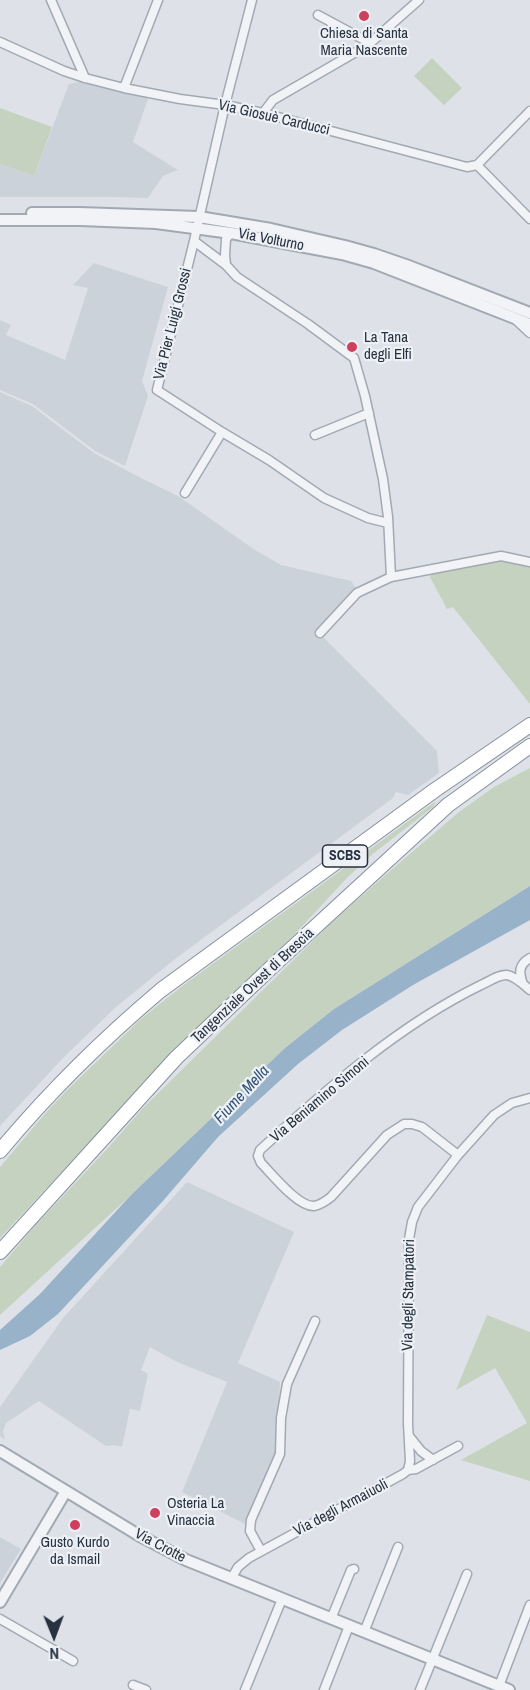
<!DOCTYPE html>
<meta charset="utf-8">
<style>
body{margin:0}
#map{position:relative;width:530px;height:1690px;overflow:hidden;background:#dee2e8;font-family:"Archivo Narrow",sans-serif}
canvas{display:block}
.north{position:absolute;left:24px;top:1606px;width:60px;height:60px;-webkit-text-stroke:4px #edf1f5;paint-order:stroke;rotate:179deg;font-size:16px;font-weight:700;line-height:24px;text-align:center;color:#27313f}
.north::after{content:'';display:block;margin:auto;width:21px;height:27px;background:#27313f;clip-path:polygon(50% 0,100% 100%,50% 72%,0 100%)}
</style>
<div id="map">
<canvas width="530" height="1690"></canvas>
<div class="north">N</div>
</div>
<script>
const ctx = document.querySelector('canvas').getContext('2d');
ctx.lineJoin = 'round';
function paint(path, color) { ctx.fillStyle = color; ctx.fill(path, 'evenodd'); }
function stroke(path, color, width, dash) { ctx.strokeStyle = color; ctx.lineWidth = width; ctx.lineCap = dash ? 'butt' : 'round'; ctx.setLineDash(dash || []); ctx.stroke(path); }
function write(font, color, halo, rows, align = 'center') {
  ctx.font = font + ' "Archivo Narrow",sans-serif'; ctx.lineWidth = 4.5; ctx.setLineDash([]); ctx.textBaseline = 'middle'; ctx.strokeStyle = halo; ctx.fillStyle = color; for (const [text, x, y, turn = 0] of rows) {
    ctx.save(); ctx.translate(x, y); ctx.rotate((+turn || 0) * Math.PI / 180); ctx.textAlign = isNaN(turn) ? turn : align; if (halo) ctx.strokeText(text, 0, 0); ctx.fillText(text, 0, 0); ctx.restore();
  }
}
paint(new Path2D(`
 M 79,82 L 90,82 L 149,96 L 133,142 L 178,170 L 163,176 L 148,198 L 111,197 L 0,197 L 0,164 L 34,176 L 69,84 Z
 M 94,263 L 168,287 L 142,381 L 148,396 L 125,466 L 95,451 L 33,404 L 0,390 L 0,320 L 11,325 L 6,335 L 65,360 L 88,288 L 73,285 Z
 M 0,392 L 32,406 L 94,453 L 139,477 L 178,496 L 255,550 L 281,565 L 351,581 L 356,588 L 316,630 L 437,751 L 439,773 L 408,795 L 396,792 L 393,798 L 175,959 L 116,1007 L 63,1058 L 0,1126 Z
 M 187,1182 L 294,1232 L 238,1363 L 280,1382 L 277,1454 L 245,1524 L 182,1492 L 227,1382 L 177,1362 L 150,1347 L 141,1370 L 148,1374 L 140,1411 L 130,1409 L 122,1447 L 113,1445 L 106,1446 L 39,1401 L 6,1423 L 3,1431 L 5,1440 L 0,1436 L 0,1407 L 63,1318 Z
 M 0,1537 L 21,1549 L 0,1583 Z`), '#ccd2da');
paint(new Path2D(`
 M 432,58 L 462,88 L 444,105 L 414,76 Z
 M 0,108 L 52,127 L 34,176 L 0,164 Z
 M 496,560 L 530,565 L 530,704 L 453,607 L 447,609 L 430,577 L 431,572 Z
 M 530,768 L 530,886 L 334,1009 L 285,1048 L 130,1196 L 0,1315 L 0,1267 L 34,1227 L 108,1148 L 142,1109 L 330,924 L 390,871 L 459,812 L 494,787 Z
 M 436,801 L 433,807 L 369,857 L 345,880 L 295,934 L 170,1056 L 0,1238 L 0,1167 L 43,1116 L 66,1091 L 141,1019 L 181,987 Z
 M 487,1315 L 530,1332 L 530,1481 L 461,1460 L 527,1423 L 495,1368 L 456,1390 Z`), '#c5d2bf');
paint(new Path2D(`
 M 530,886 L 530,920 L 413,985 L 342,1030 L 298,1064 L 218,1137 L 162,1202 L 58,1314 L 30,1336 L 0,1350 L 0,1330 L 40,1294 L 130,1196 L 285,1048 L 334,1009 Z`), '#98b2c9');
const minor = new Path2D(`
 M 51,0 L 85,78
 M 252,0 L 225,105 L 194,241 L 157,390 L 222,432 L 269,460 L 324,498 L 368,518 L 388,523
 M 318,15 L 370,43
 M 0,42 L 64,71 L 85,78 L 124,88 L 180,99 L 225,105 L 263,113 L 467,167 L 477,165 L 530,111
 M 124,88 L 158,0
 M 263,113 L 273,100 L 368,45 L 419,0
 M 477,165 L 530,219
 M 231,233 L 226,239 L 225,255 L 226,265 L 237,277 L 308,324 L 354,358 L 365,396 L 383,479 L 388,517 L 391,577
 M 194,241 L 226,265
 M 516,320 L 530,333
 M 315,435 L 369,413
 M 185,493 L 222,432
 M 320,633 L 357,593 L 391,577 L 501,556 L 530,562
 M 523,984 C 519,973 518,965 530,958
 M 458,1155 L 422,1127 L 412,1124 L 404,1124 L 387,1135 L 331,1197 C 326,1201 320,1205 314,1206 C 298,1207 272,1174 261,1163 L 258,1156 L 260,1150 C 328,1088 399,1025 481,985 C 488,982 499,974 507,975 C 515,976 524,985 530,990
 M 409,1436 L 421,1451 L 433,1460
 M 408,1470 L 410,1461 L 408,1424 L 409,1239 L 412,1222 L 418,1207 L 458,1155 L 494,1115 L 512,1103 L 530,1098
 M 261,1551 L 250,1531 L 251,1520 L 280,1454 L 281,1418 L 287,1384 L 315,1321
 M 231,1579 L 238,1567 L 249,1558 L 403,1474 L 408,1470 L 416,1469 L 458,1446
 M 0,1619 L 73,1661
 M 331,1619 L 351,1570 L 354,1569
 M 364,1632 L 398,1547
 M 133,1685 L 146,1690
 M 499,1686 L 530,1605
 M 245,1690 L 282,1599
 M 324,1690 L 349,1626
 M 420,1690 L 467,1574`);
const tertiary = new Path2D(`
 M 32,213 L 79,213 L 199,217 L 271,229 L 345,246 L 374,254 L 406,265 L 530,313
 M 0,220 L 80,220 L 156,223 L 231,233 L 342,254 L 374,263 L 530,324
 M 0,1451 L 140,1536 L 186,1560 L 509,1690
 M 0,1602 L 66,1491`);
const trunk = new Path2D(`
 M 0,1151 C 49,1092 103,1039 161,990 L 435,790 L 530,725
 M 0,1252 L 176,1058 L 277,962 L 448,805 L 530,746`);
stroke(minor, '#a3a9b2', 11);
stroke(tertiary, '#a3a9b2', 14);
stroke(trunk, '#85919e', 16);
stroke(minor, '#f1f3f6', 8);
stroke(tertiary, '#f1f3f6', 10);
stroke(trunk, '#fff', 14);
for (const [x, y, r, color] of [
 [364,16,6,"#cf405e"],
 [352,347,6,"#cf405e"],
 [155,1513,6,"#cf405e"],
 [75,1525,6,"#cf405e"]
]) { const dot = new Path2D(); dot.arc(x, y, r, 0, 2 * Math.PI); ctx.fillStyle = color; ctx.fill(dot); stroke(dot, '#edf1f5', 2); }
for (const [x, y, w] of [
 [345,856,45]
]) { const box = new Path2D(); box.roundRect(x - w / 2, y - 11, w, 22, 4.5); ctx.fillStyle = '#edf1f5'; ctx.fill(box); stroke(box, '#27313f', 1.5); }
write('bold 14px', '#27313f', null, [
 ["SCBS",345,856]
]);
write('15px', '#27313f', '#edf1f5', [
 ["Chiesa di Santa",364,34],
 ["Maria Nascente",364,51],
 ["La Tana",364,338,"left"],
 ["degli Elfi",364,355,"left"],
 ["Osteria La",167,1504,"left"],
 ["Vinaccia",167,1521,"left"],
 ["Gusto Kurdo",75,1543],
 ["da Ismail",75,1560]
]);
write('15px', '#27313f', '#edf1f5', [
 ["Via Giosuè Carducci",274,118,13],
 ["Via Volturno",271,240,11],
 ["Via Pier Luigi Grossi",173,324,-76],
 ["Tangenziale Ovest di Brescia",253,986,-43],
 ["Via Beniamino Simoni",320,1100,-40],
 ["Via degli Stampatori",409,1295,-89],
 ["Via degli Armaiuoli",341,1508,-28],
 ["Via Crotte",160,1546,28]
]);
write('italic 16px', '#315273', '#edf1f5', [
 ["Fiume Mella",242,1095,-47]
]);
</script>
